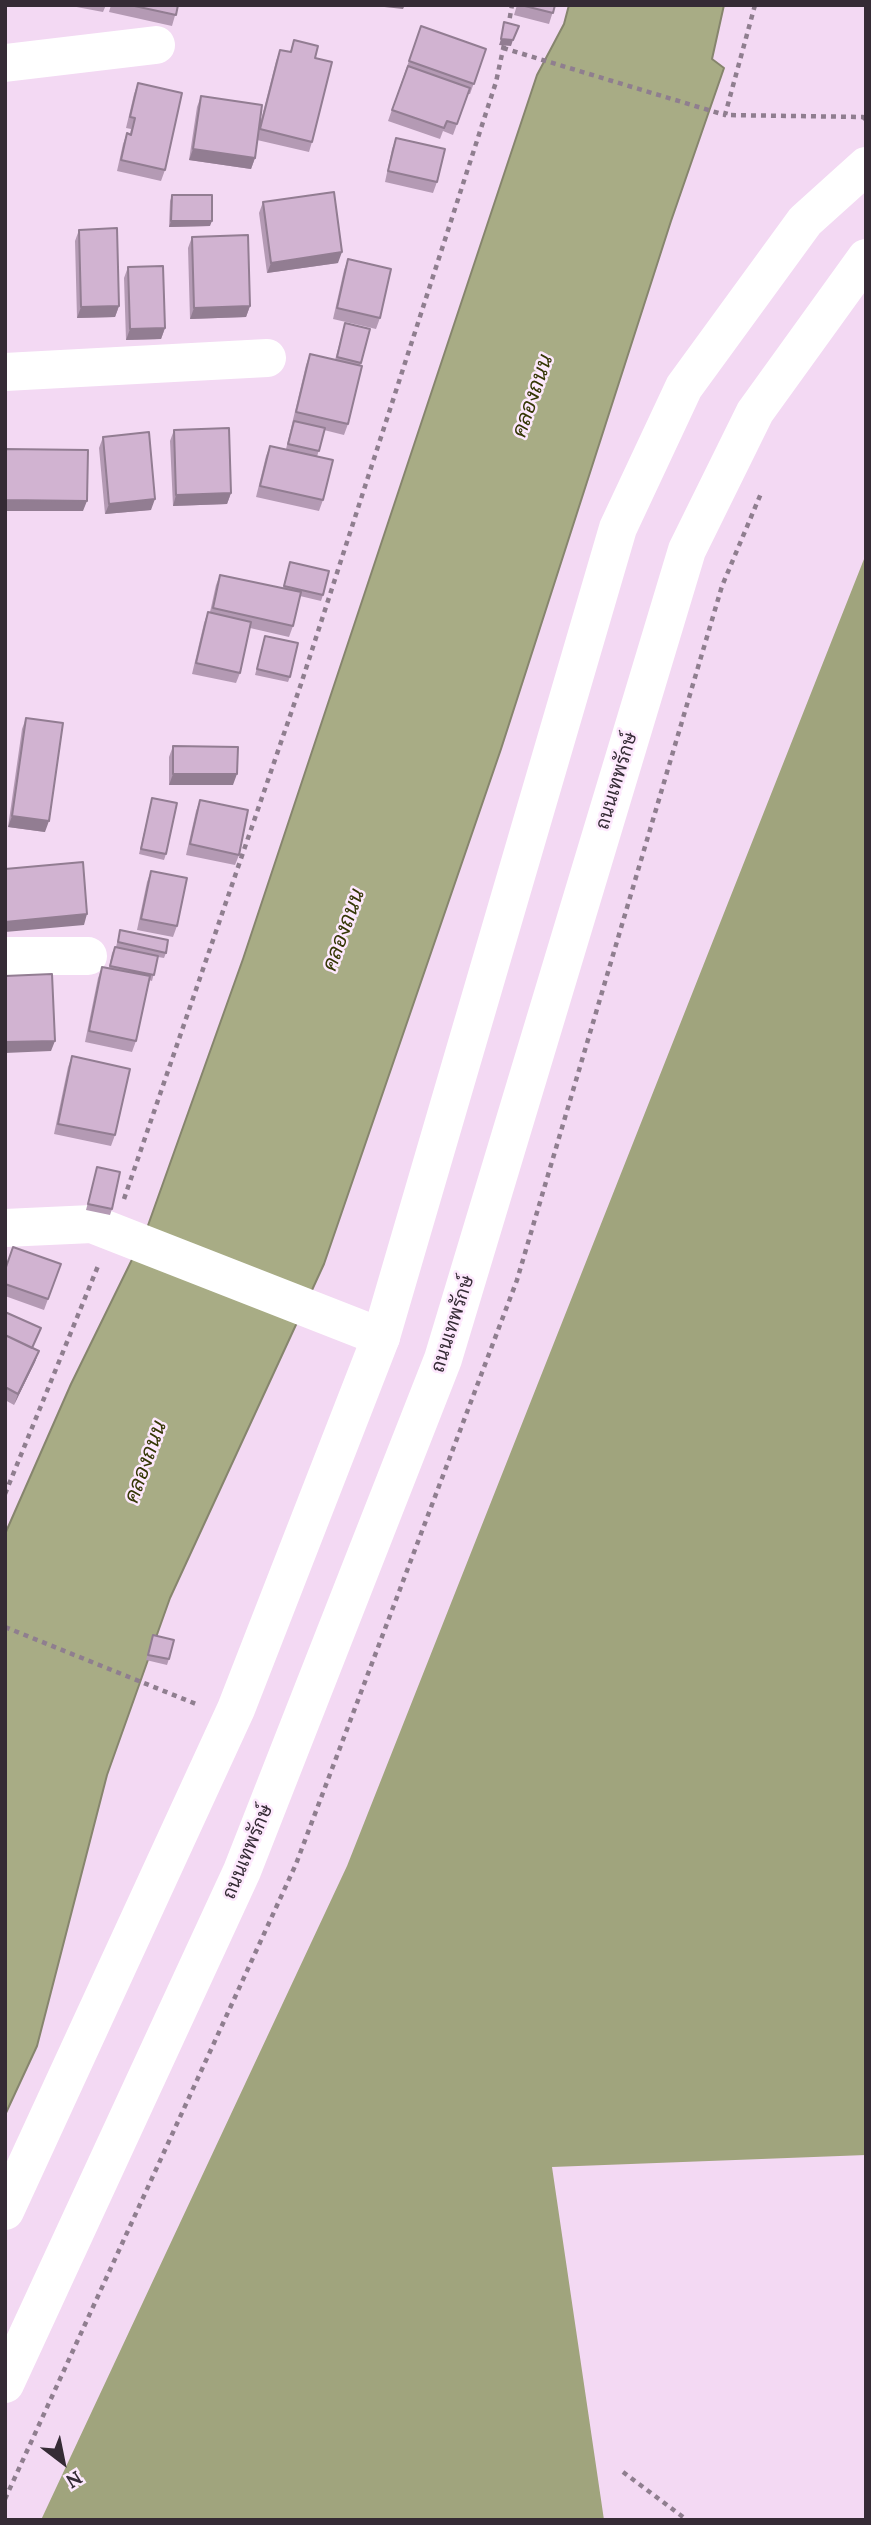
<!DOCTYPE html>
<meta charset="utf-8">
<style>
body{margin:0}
#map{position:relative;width:871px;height:2525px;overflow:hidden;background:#f3d9f3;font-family:Lora,serif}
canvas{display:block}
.frame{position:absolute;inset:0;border:7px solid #352b35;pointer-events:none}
.north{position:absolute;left:28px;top:2427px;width:70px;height:70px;-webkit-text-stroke:5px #fde8fd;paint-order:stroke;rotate:148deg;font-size:19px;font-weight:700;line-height:28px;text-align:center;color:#352b35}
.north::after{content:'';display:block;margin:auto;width:24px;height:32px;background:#352b35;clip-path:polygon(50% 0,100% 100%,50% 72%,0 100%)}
</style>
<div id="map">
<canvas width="871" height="2525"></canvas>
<div class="frame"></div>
<div class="north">N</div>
</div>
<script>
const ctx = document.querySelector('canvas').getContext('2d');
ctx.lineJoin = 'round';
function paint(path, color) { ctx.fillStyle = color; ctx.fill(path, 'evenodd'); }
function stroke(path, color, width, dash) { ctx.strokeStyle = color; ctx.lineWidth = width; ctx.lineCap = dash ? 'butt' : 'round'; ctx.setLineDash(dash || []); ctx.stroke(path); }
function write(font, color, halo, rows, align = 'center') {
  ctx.font = font + ' Lora,Sarabun,serif'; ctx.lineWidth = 5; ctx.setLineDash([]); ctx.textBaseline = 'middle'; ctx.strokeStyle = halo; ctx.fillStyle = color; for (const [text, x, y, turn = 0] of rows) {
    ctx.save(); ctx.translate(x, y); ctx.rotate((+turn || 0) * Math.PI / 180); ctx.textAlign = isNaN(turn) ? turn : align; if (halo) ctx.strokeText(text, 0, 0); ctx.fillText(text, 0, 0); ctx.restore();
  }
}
paint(new Path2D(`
 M 866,554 L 866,2155 L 552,2167 L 604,2520 L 41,2520 L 347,1866 Z`), '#a0a47d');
const water = new Path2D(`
 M 569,5 L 724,5 L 712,59 L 724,68 L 671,221 L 501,749 L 324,1264 L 170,1598 L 107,1775 L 37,2046 L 5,2115 L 5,1534 L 71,1384 L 146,1231 L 243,959 L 537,75 L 564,24 Z`);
paint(water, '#a8ac85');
stroke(water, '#86856d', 2);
stroke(new Path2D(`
 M 755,5 L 725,115 L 863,117 L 866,120
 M 508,28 L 512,5
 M 503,48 L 725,115
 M 124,1199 L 301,684 L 496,82 L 505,40
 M 5,1494 L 98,1266
 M 5,1627 L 196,1704
 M 623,2472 L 687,2520
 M 5,2499 L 296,1864 L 517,1280 L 722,586 L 762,491`), '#8f7e8f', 4.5, [5, 5]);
stroke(new Path2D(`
 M 5,63 L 156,45
 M 5,372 L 267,358
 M 5,956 L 88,956
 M 5,1228 L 92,1224 L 381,1337`), '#fff', 38);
stroke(new Path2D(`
 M 5,2211 L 236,1709 L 381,1337 L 618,528 L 684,387 L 805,221 L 866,166
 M 5,2384 L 242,1871 L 443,1359 L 687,550 L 755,412 L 866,258`), '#fff', 38);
paint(new Path2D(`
 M 66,5 L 106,5 L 103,12 Z
 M 111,5 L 178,5 L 172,26 L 109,12 Z
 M 517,5 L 555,5 L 549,24 L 514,15 Z
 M 421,26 L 486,49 L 470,94 L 468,94 L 453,135 L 443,131 L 440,139 L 388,121 Z
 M 294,40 L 315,58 L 312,142 L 309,152 L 257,140 L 255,158 L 251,169 L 189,160 L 197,107 L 201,96 L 258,132 L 276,61 L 280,50 L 290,52 Z
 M 138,83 L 165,170 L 161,181 L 117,171 L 123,144 L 127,133 L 130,134 L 131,129 L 126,128 L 134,94 Z
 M 396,138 L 437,182 L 433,193 L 385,182 L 392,149 Z
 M 172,195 L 210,226 L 169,227 L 170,201 Z
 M 263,202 L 338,263 L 267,273 L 259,213 Z
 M 79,230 L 119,306 L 115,317 L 77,318 L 75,241 Z
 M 192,237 L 250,306 L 246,317 L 190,319 L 188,248 Z
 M 348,259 L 380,318 L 376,329 L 333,319 L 344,270 Z
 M 128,267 L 165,328 L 161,339 L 126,340 L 124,278 Z
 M 345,323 L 370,329 L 360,366 L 348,424 L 344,435 L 324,430 L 317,457 L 323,500 L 319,511 L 256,497 L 266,456 L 270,446 L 286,449 L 306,365 L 310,354 L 335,360 Z
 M 174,430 L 231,493 L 227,504 L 173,506 L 170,441 Z
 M 103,437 L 151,510 L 105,514 L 99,448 Z
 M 290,562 L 323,595 L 321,601 L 300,596 L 293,626 L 289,637 L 250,628 L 240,673 L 236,683 L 192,674 L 204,623 L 208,612 L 210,612 L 216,585 L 220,575 L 283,588 Z
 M 265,636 L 290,677 L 288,682 L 255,675 Z
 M 26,718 L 45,832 L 8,827 L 22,729 Z
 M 173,746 L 233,785 L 169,785 L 169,757 Z
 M 152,798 L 166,854 L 164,860 L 139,854 Z
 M 200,800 L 239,855 L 235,865 L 186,855 L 196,811 Z
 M 151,871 L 177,926 L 173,937 L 137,930 L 147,882 Z
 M 120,930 L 166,953 L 164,958 L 158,957 L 152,981 L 149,980 L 136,1041 L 132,1052 L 85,1042 L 98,978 L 102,967 L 109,968 L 112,953 L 115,947 L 116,947 Z
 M 72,1056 L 115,1135 L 111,1146 L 54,1134 L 68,1067 Z
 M 97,1167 L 112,1209 L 110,1215 L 86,1210 Z
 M 61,1264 L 44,1310 L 5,1296 L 5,1270 Z
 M 5,1312 L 32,1348 L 39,1351 L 35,1362 L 14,1405 L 5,1400 Z
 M 153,1635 L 169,1659 L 167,1665 L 146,1660 Z`), '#b49ab4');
paint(new Path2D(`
 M 366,5 L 405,5 L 403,9 Z
 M 501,39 L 513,40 L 511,46 L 499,45 Z
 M 193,149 L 255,158 L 251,169 L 189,160 Z
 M 171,221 L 212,221 L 210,226 L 169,227 Z
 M 342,252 L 338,263 L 267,273 L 271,263 Z
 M 119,306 L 115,317 L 77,318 L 81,307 Z
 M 250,306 L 246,317 L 190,319 L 194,308 Z
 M 165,328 L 161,339 L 126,340 L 130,329 Z
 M 231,493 L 227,504 L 173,506 L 176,495 Z
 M 155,499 L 151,510 L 105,514 L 109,504 Z
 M 5,500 L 87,501 L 83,511 L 5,511 Z
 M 173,774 L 237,774 L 233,785 L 169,785 Z
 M 12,816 L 49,821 L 45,832 L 8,827 Z
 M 87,914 L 84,925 L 5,932 L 5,922 Z
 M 55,1041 L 51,1051 L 5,1053 L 5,1042 Z
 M 39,1351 L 35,1362 L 14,1405 L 18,1394 Z`), '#927d92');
const building = new Path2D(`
 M 130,5 L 178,5 L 176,15 Z
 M 521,5 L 555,5 L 553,13 Z
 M 504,22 L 519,26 L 513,40 L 501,39 Z
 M 421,26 L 486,49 L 474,84 L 409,61 Z
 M 294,40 L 318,46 L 315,58 L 332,62 L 312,142 L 260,129 L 280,50 L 291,52 Z
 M 408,66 L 470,88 L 457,124 L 447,121 L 444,128 L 392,110 Z
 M 138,83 L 182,93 L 165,170 L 121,160 L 127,133 L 131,135 L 135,118 L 130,117 Z
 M 201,96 L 262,105 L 255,158 L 193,149 Z
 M 396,138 L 445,149 L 437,182 L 388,171 Z
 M 334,192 L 342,252 L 271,263 L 263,202 Z
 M 172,195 L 212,195 L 212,221 L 171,221 Z
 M 117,228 L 119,306 L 81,307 L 79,230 Z
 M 248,235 L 250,306 L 194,308 L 192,237 Z
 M 348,259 L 391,269 L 380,318 L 337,308 Z
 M 163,266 L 165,328 L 130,329 L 128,267 Z
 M 345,323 L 370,329 L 361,363 L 337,357 Z
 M 310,354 L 362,366 L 348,424 L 296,412 Z
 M 294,421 L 325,428 L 319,451 L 288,444 Z
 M 229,428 L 231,493 L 176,495 L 174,430 Z
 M 149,432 L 155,499 L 109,504 L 103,437 Z
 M 270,446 L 333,460 L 323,500 L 260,486 Z
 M 5,449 L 88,450 L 87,501 L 5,500 Z
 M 290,562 L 329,571 L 323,595 L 284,586 Z
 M 220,575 L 301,592 L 293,626 L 213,608 Z
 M 208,612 L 251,622 L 240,673 L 196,663 Z
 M 265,636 L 298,643 L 290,677 L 257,669 Z
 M 26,718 L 63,723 L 49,821 L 12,816 Z
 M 173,746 L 238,747 L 237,774 L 173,774 Z
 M 152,798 L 177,803 L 166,854 L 141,849 Z
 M 200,800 L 248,810 L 239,855 L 190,844 Z
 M 83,862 L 87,914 L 5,922 L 5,869 Z
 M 151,871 L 187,878 L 177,926 L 141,919 Z
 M 120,930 L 168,940 L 166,953 L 118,942 Z
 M 115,947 L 158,956 L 154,975 L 110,966 Z
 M 102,967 L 150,976 L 136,1041 L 89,1031 Z
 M 52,974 L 55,1041 L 5,1042 L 5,976 Z
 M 72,1056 L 130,1069 L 115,1135 L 58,1124 Z
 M 97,1167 L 120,1172 L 112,1209 L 88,1204 Z
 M 13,1247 L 61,1264 L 48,1299 L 5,1284 L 5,1270 Z
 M 5,1312 L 41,1328 L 32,1348 L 5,1335 Z
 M 5,1335 L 39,1351 L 18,1394 L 5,1387 Z
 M 153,1635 L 174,1640 L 169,1659 L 148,1655 Z`);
paint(building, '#d1b3d1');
stroke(building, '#927d92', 2);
write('19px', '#352b35', '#fde8fd', [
 ["ถนนเทพรักษ์",617,781,-73],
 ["ถนนเทพรักษ์",453,1324,-72],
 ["ถนนเทพรักษ์",248,1852,-67]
]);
write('italic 21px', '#343604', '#fde8fd', [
 ["คลองถนน",533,396,-71],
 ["คลองถนน",344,930,-70],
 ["คลองถนน",146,1462,-70]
]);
</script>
